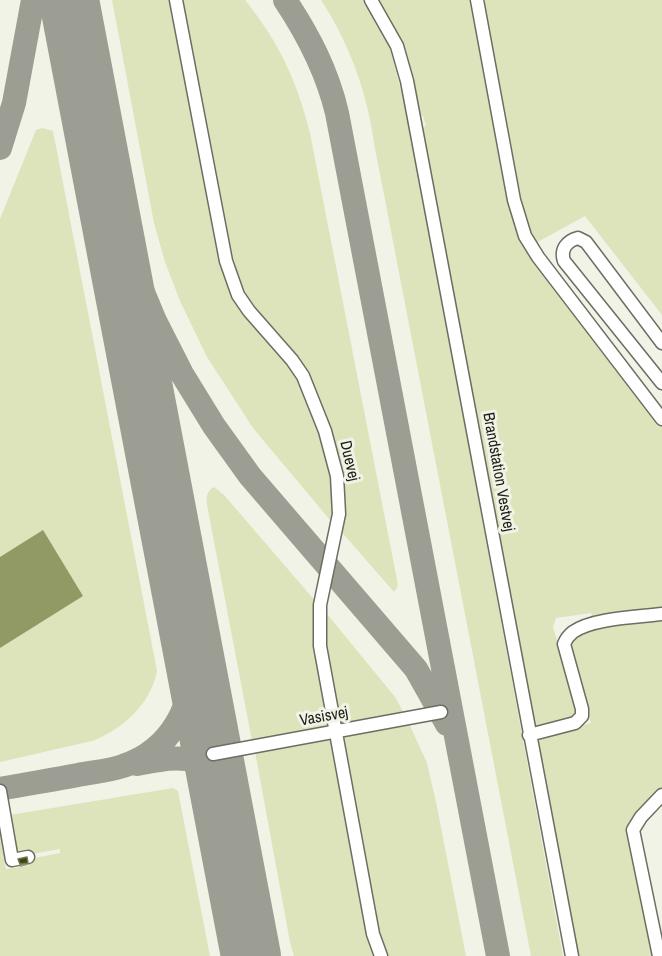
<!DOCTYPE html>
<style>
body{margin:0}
canvas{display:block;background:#f0f3e5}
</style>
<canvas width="662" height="956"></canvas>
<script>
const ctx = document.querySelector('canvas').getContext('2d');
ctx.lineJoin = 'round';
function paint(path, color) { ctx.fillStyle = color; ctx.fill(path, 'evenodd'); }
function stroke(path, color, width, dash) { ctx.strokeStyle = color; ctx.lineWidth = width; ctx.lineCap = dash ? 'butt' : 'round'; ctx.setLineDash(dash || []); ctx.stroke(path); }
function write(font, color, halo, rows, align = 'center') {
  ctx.font = font + ' "Archivo Narrow",sans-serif'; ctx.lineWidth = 6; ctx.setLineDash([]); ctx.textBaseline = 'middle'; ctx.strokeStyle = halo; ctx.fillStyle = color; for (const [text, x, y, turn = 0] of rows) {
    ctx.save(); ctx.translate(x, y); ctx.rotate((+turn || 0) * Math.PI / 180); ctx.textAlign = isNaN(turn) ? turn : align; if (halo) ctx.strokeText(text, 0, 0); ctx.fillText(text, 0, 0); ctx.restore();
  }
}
paint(new Path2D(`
 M 112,0 L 173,0 L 235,295 L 299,374 L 334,473 L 335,526 L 253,428 L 207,357 L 180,301 L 165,262 L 154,223 Z
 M 179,0 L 245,0 C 279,42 297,81 310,133 L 397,580 L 398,586 L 394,592 L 339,529 L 342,520 L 317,401 L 255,316 L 234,277 Z
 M 321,0 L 364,0 L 388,41 L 407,113 L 563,956 L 531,956 L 374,143 C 367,91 349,43 321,0 Z
 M 378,0 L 475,0 L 516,222 L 662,422 L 662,613 L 593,620 L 591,613 L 556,618 L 553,627 L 576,703 L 576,714 L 574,718 L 538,727 L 533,724 L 421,130 L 426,125 L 423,116 L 418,115 Z
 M 481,0 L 662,0 L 662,315 L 585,216 L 534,244 L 524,225 Z
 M 42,128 L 53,131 L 157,671 C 151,704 122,730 92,741 L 0,762 L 0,219 L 36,130 Z
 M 214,487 L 224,495 L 317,603 L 331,726 L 252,741 L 207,505 C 206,497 207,491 214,487 Z
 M 323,609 L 395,697 L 404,713 L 337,725 L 325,657 Z
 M 662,619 L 662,791 L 631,829 L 656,956 L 577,956 L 537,746 L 543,735 L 591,723 L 569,650 C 579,619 635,622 662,619 Z
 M 406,717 L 427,763 L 436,802 L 466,956 L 384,956 L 338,729 Z
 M 331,731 L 376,956 L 294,956 L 290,942 L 254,746 Z
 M 173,788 L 178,791 L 210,956 L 0,956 L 0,817 L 8,854 L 4,860 L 6,869 L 29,866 L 29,859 L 60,853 L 60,849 L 16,857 L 10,815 Z`), '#dde4bc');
paint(new Path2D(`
 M 43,530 L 83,596 L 0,648 L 0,557 Z`), '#919a64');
stroke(new Path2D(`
 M 285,0 C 309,36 327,71 337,113 L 498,956
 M 0,148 L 14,103 L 33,0
 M 102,173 L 138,280 L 155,321 L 182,374 L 214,426 L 250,476 L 416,669 L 447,724
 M 137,764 C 172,758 199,749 219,785
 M 0,789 C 26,784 52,780 78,775 C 93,772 109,771 123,766 C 172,750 193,705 194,657`), '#9c9e94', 24);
stroke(new Path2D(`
 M 69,0 L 251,956`), '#9c9e94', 60);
const minor = new Path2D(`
 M 176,0 L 226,261 L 238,295 L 249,311 L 292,360 L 303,376 L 325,431 L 337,476 L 339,514 L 320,605 L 320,646 L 373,934 L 381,956
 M 371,0 L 397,46 L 407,81 L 572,956
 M 477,0 L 514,200 L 525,236 L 538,257 L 662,419
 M 662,343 L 586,242 L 578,238 C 567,241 560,249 564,261 L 662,383
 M 529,735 L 575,723 L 582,716 L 582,709 L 564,644 C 566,639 569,635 573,632 C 592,618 638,617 662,614
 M 213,754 L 441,712
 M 0,791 L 12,860 L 28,857
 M 659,956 L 633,830 L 641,817 L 662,795`);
stroke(minor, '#6b6e62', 15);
stroke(minor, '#fff', 12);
paint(new Path2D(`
 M 27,857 L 28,865 L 20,867 L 18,859 Z`), '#979c7a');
const building = new Path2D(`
 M 27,857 L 28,863 L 20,864 L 18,859 Z`);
paint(building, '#3e450f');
stroke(building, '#73794f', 1.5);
write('16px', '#1e1f1a', '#f0f3e5', [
 ["Duevej",349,461,77],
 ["Brandstation Vestvej",498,472,80],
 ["Vasisvej",324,717,-10]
]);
</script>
